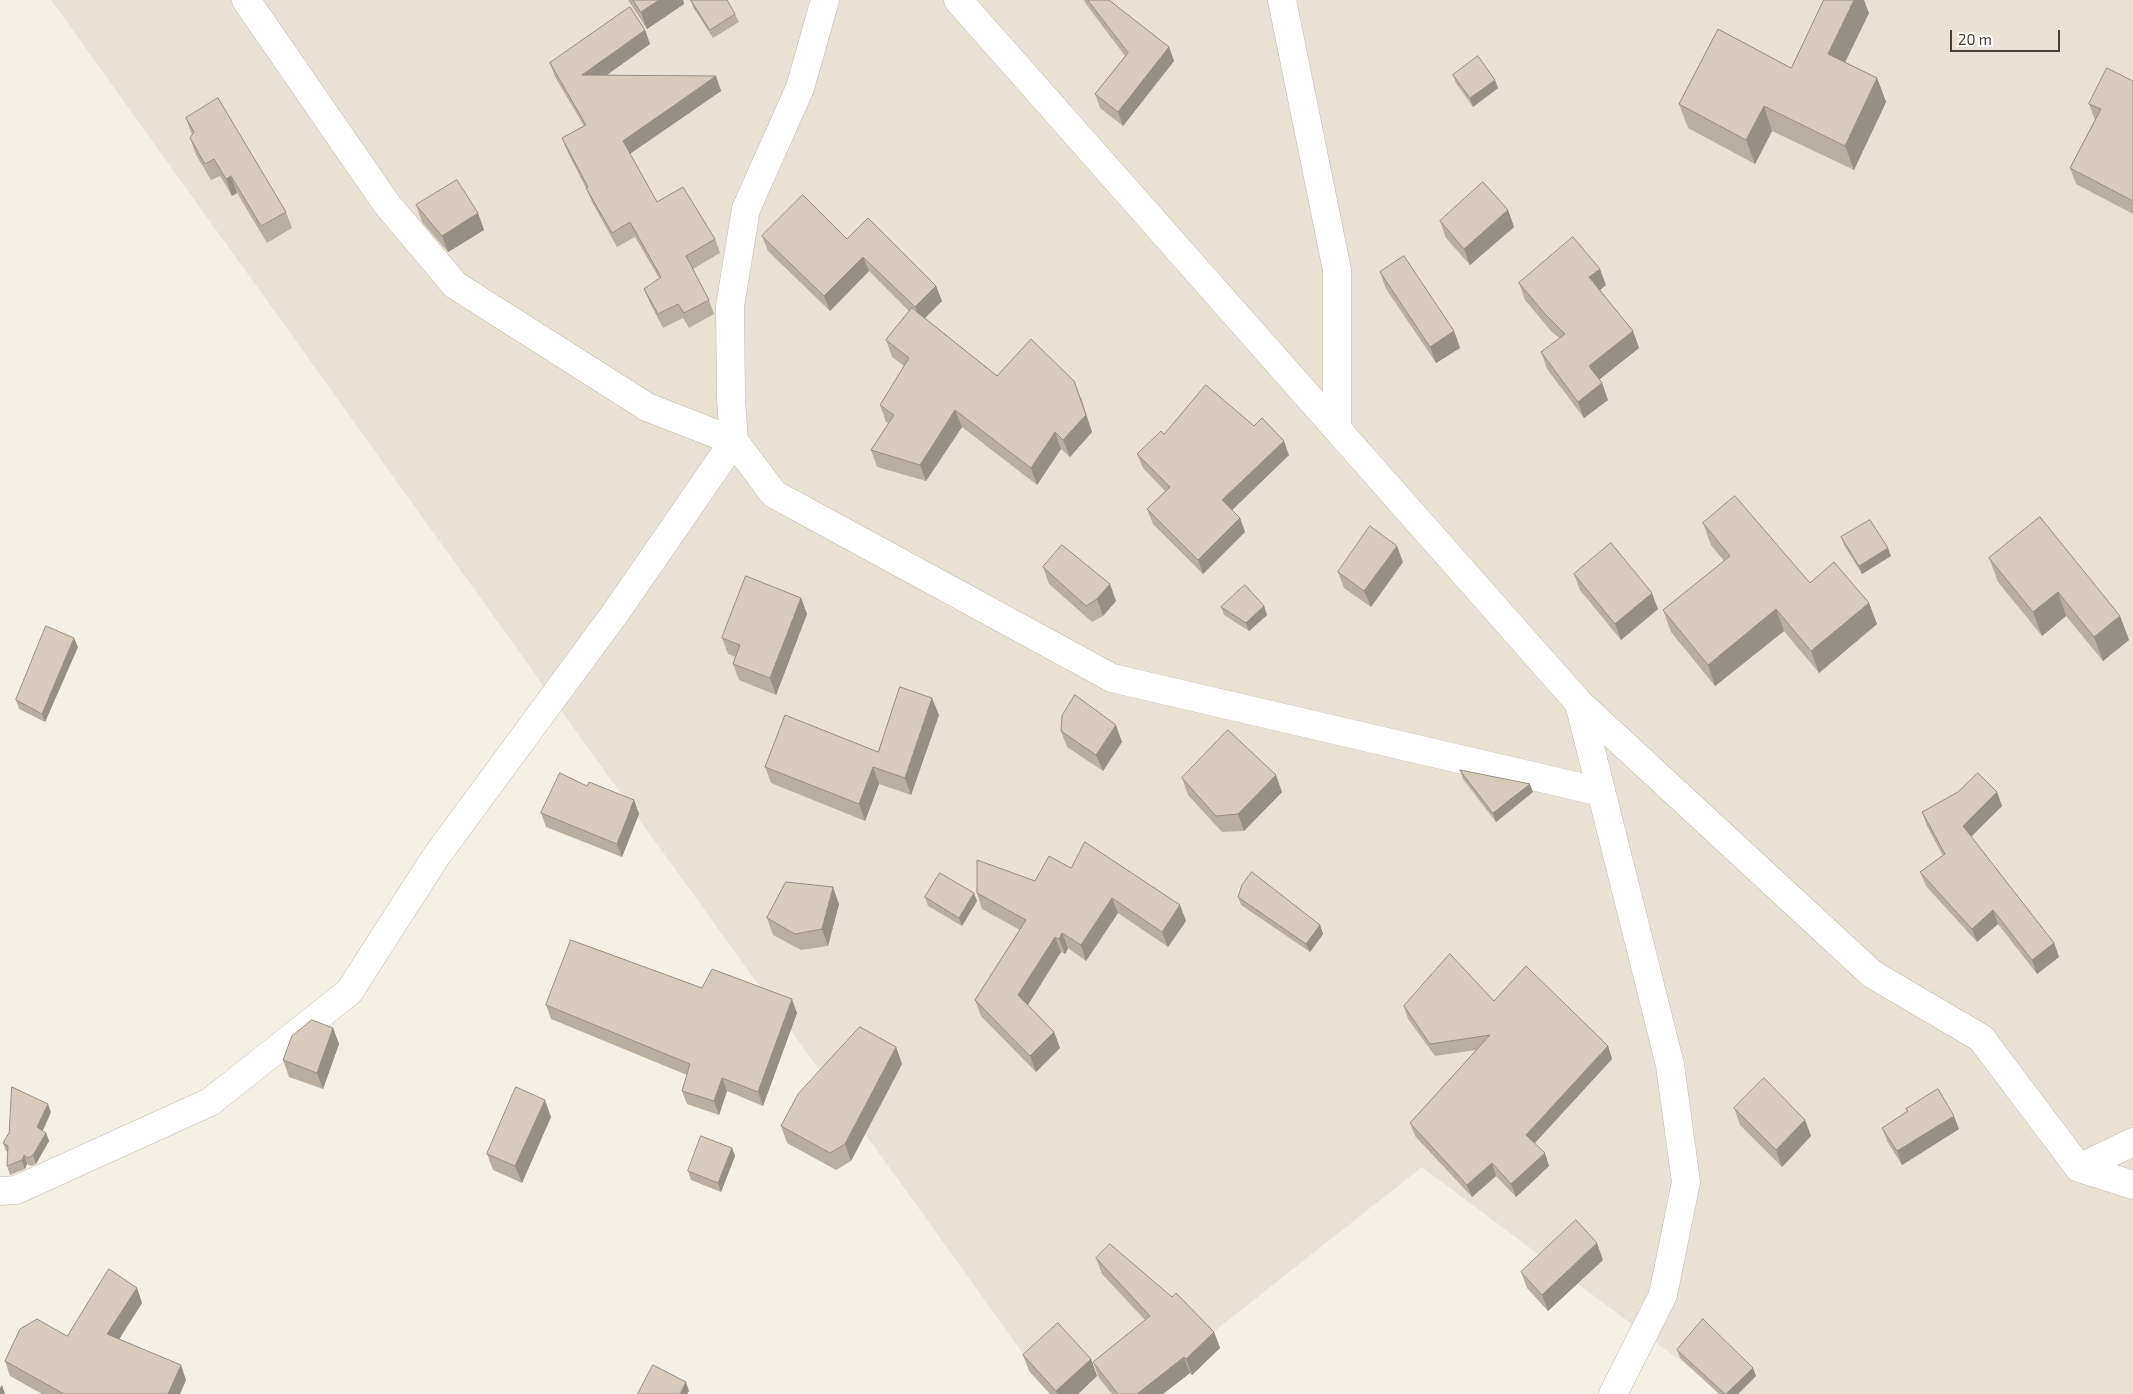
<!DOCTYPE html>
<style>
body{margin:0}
#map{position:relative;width:2133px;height:1394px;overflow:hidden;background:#f4f0e6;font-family:"Exo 2",sans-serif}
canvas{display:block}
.scale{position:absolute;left:1950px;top:30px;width:110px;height:22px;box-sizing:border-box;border:2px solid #484035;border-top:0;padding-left:6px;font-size:15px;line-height:18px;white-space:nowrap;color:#484035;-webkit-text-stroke:4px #fff;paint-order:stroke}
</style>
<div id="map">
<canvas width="2133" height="1394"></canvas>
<div class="scale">20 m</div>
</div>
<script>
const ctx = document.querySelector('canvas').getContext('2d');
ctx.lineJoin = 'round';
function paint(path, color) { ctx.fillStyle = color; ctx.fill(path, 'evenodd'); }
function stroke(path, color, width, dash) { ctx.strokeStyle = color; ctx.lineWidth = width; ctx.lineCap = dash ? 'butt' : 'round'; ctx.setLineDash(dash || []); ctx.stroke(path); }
paint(new Path2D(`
 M 51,0 L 2133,0 L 2133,1394 L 1725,1394 L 1422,1167 L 1135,1394 L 1052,1394 Z`), '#e9e2d4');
const minor = new Path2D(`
 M 825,0 L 800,88 L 746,209 L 730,306 L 731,399 L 734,441 L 774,494 L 1112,678 L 1601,792
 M 958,0 L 1579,703 L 1872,974 L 1981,1038 L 2079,1168 L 2133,1142
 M 1282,0 L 1337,270 L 1337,428
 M 1579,703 L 1670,1065 L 1686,1182 L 1663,1295 L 1613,1394
 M 2079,1168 L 2133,1185
 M 0,1191 L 16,1190 L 210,1102 L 349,992 L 435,858 L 616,612 L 734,441 L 647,407 L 455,285 L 386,203 L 246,0`);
stroke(minor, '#c1b8a8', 29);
stroke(minor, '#fff', 28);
paint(new Path2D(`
 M 628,0 L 683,0 L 684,4 L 647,29 Z
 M 691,0 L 735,14 L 739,22 L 713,38 L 693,7 Z
 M 1084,0 L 1109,0 L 1169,47 L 1174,61 L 1123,126 L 1100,108 L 1095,94 L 1125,56 L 1086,4 Z
 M 1869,13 L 1845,62 L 1877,78 L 1886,102 L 1854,170 L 1772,131 L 1755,164 L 1688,128 L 1679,104 L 1791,68 Z
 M 645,30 L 650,44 L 607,75 L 716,76 L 721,91 L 630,154 L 657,202 L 715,239 L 720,253 L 693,269 L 709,300 L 714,314 L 689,328 L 683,318 L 663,328 L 650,303 L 644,289 L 659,278 L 635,237 L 617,247 L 592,202 L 586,188 L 568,153 L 562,138 L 584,126 L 555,77 L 550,63 Z
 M 1453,75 L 1495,80 L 1498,88 L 1473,107 L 1456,83 Z
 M 2133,81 L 2133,214 L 2076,184 L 2070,168 L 2095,120 L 2089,104 Z
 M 186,118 L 286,212 L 292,228 L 267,243 L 237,193 L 232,196 L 220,176 L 211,180 L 196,155 L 190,138 L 192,135 Z
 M 416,205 L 478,213 L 484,230 L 448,252 L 422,222 Z
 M 1508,210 L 1514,227 L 1470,265 L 1446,238 L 1440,221 Z
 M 762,236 L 847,239 L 936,286 L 942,301 L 925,318 L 997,376 L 1081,397 L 1092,432 L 1070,457 L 1061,449 L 1037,485 L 962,427 L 926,481 L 877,467 L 871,450 L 889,424 L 886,422 L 880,405 L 904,366 L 892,357 L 886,340 L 909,311 L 869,271 L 830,311 L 768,251 Z
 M 1380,272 L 1454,331 L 1460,348 L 1436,363 L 1386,289 Z
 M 1519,283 L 1606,285 L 1600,290 L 1633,331 L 1639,348 L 1599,379 L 1602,383 L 1608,400 L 1584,418 L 1547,369 L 1541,352 L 1559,338 L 1551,331 L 1525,300 Z
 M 1164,434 L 1289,455 L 1232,510 L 1240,518 L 1245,532 L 1203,574 L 1153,524 L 1147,509 L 1165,491 L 1143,468 L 1137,454 Z
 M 1703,523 L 1810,583 L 1869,603 L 1877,624 L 1819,673 L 1784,631 L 1715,686 L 1671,632 L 1663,610 L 1724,561 L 1711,545 Z
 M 1841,537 L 1891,556 L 1862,574 L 1844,545 Z
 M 1989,558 L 2120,616 L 2129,640 L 2103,661 L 2066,616 L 2042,636 L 1998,582 Z
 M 1403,562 L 1371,607 L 1344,588 L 1338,572 Z
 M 1043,567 L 1116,601 L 1103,616 L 1092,622 L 1049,584 Z
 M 1574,574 L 1658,609 L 1621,640 L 1580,590 Z
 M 801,598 L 807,614 L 776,695 L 739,680 L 733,664 L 735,657 L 728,654 L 722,638 Z
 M 1264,606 L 1267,615 L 1249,631 L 1224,615 L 1221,607 Z
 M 78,647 L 45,722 L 19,709 L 16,700 Z
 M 939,715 L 911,795 L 879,784 L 865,821 L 771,783 L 765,767 L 878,752 Z
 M 1061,731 L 1122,742 L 1103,771 L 1067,747 Z
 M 1460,770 L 1533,792 L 1496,822 L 1463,779 Z
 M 1182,778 L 1282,792 L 1244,831 L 1222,832 L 1188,795 Z
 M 587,786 L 634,800 L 639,814 L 622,857 L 546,827 L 541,813 Z
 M 1997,792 L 2002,806 L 1971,836 L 2054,943 L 2059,957 L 2037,974 L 1998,924 L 1977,942 L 1926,886 L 1920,872 L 1943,856 L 1927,826 L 1922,812 Z
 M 1071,868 L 1180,905 L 1186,921 L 1168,947 L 1118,913 L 1086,961 L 1068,948 L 1065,954 L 1061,952 L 1028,1005 L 1054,1032 L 1060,1048 L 1036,1072 L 981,1016 L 975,1000 L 1020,930 L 982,909 L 977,893 L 1035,881 Z
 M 925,897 L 977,901 L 962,926 L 928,906 Z
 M 1238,897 L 1320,925 L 1323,934 L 1310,952 L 1241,905 Z
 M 839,904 L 828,946 L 801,950 L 773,935 L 767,918 Z
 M 702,988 L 797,1013 L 763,1106 L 727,1091 L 719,1115 L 687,1104 L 682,1091 L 687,1075 L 551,1019 L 546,1005 Z
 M 1494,1001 L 1608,1046 L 1612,1059 L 1535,1143 L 1549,1166 L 1516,1197 L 1496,1176 L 1472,1197 L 1415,1136 L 1410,1123 L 1476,1050 L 1435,1056 L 1408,1019 L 1404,1006 Z
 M 333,1028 L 339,1044 L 323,1089 L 289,1077 L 283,1060 Z
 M 896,1047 L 902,1064 L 851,1161 L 836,1170 L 787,1143 L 781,1126 Z
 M 1734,1108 L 1805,1120 L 1811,1136 L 1782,1167 L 1740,1125 Z
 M 1906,1109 L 1959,1129 L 1902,1165 L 1887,1141 L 1882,1128 L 1907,1112 Z
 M 51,1112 L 43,1131 L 46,1133 L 49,1141 L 36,1164 L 31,1166 L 27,1164 L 25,1169 L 10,1175 L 7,1166 L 8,1152 L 6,1151 L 3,1143 Z
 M 551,1117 L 522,1183 L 493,1170 L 487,1154 Z
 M 732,1148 L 735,1156 L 721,1192 L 691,1180 L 688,1171 Z
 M 1096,1258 L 1172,1297 L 1214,1332 L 1220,1348 L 1192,1375 L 1190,1373 L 1163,1394 L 1112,1394 L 1099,1378 L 1093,1362 L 1145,1320 L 1102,1274 Z
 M 1603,1260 L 1548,1311 L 1527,1288 L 1521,1272 Z
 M 137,1288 L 142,1303 L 119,1339 L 186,1380 L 180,1394 L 42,1394 L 10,1376 L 5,1361 L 67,1336 Z
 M 1677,1350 L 1753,1368 L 1756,1376 L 1738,1394 L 1719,1394 L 1680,1358 Z
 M 1023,1355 L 1091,1359 L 1097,1376 L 1078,1394 L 1050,1394 L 1029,1371 Z`), '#b9afa1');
paint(new Path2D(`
 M 659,0 L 683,0 L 684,4 L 647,29 L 641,12 Z
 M 1854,0 L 1864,0 L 1869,13 L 1837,79 L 1828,54 Z
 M 645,30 L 650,44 L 587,89 L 582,75 Z
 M 1169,47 L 1174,61 L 1123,126 L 1118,112 Z
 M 716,76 L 721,91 L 628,155 L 623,141 Z
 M 1877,78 L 1886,102 L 1854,170 L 1845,146 Z
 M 1495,80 L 1498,88 L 1473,107 L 1470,98 Z
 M 1764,106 L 1772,131 L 1755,164 L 1746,140 Z
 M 231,176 L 237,193 L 232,196 L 226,179 Z
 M 1508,210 L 1514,227 L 1470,265 L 1464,249 Z
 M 478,213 L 484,230 L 448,252 L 442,236 Z
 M 863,257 L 869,271 L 830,311 L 824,296 Z
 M 1600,269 L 1606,285 L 1595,294 L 1589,277 Z
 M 936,286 L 942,301 L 921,322 L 915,307 Z
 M 1454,331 L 1460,348 L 1436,363 L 1430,347 Z
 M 1633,331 L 1639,348 L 1595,383 L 1589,366 Z
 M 1074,381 L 1092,432 L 1070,457 L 1063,440 Z
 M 1602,383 L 1608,400 L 1584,418 L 1578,402 Z
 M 955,410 L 962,427 L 926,481 L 920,465 Z
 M 1055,432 L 1061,449 L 1037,485 L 1031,468 Z
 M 1284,441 L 1289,455 L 1228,514 L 1222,500 Z
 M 1240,518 L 1245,532 L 1203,574 L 1198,560 Z
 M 1397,546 L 1403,562 L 1371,607 L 1364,591 Z
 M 1888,548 L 1891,556 L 1862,574 L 1859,566 Z
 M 1110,584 L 1116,601 L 1103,616 L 1097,599 Z
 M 2058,592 L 2066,616 L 2042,636 L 2033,612 Z
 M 1652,593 L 1658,609 L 1621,640 L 1615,624 Z
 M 801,598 L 807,614 L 776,695 L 770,678 Z
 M 1869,603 L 1877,624 L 1819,673 L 1811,651 Z
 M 1264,606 L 1267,615 L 1249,631 L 1246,623 Z
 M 1776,609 L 1784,631 L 1715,686 L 1708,665 Z
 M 2120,616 L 2129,640 L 2103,661 L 2094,637 Z
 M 74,638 L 78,647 L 45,722 L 42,714 Z
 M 932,698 L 939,715 L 911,795 L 905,778 Z
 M 1116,725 L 1122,742 L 1103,771 L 1096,755 Z
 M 873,767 L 879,784 L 865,821 L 859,804 Z
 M 1276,775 L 1282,792 L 1244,831 L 1238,814 Z
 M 1530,784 L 1533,792 L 1496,822 L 1493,813 Z
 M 1997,792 L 2002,806 L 1968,840 L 1963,826 Z
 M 634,800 L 639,814 L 622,857 L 617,844 Z
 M 833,887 L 839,904 L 828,946 L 822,929 Z
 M 974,893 L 977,901 L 962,926 L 959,918 Z
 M 1112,898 L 1118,913 L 1086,961 L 1081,945 Z
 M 1180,905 L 1186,921 L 1168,947 L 1162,932 Z
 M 1993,910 L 1998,924 L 1977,942 L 1972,929 Z
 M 1320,925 L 1323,934 L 1310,952 L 1306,944 Z
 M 1062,933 L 1068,948 L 1065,954 L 1059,939 Z
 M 1055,937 L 1061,952 L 1024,1011 L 1018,995 Z
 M 2054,943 L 2059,957 L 2037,974 L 2032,960 Z
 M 792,999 L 797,1013 L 763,1106 L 758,1092 Z
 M 333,1028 L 339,1044 L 323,1089 L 317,1073 Z
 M 1054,1032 L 1060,1048 L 1036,1072 L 1030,1056 Z
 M 1608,1046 L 1612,1059 L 1531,1147 L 1526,1135 Z
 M 896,1047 L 902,1064 L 851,1161 L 845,1144 Z
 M 722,1078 L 727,1091 L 719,1115 L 714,1101 Z
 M 545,1100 L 551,1117 L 522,1183 L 515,1166 Z
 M 48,1104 L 51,1112 L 40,1136 L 37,1127 Z
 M 1954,1116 L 1959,1129 L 1902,1165 L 1897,1151 Z
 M 1805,1120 L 1811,1136 L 1782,1167 L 1776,1150 Z
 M 46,1133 L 49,1141 L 36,1164 L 33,1155 Z
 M 732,1148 L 735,1156 L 721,1192 L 718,1183 Z
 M 1545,1153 L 1549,1166 L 1516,1197 L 1511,1184 Z
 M 24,1155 L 27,1164 L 25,1169 L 22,1160 Z
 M 1492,1163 L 1496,1176 L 1472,1197 L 1467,1185 Z
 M 1597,1243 L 1603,1260 L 1548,1311 L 1542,1295 Z
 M 137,1288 L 142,1303 L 113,1349 L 107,1334 Z
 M 1214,1332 L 1220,1348 L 1192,1375 L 1186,1359 Z
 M 1184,1357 L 1190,1373 L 1163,1394 L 1137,1394 Z
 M 1091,1359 L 1097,1376 L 1078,1394 L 1057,1394 L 1056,1391 Z
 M 181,1365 L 186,1380 L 180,1394 L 168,1394 Z
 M 1753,1368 L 1756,1376 L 1738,1394 L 1726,1394 Z
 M 686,1382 L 689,1391 L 687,1394 L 680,1394 Z
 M 2,1385 L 5,1394 L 0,1394 L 0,1388 Z`), '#968f83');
const building = new Path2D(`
 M 633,0 L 659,0 L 641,12 Z
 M 691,0 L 727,0 L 735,14 L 710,30 Z
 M 1088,0 L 1109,0 L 1169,47 L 1118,112 L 1095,94 L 1128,53 Z
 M 1824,0 L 1854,0 L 1828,54 L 1877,78 L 1845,146 L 1764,106 L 1746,140 L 1679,104 L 1718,29 L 1791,68 Z
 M 630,7 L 645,30 L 582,75 L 716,76 L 623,141 L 657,202 L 683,187 L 715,239 L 686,256 L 709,300 L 684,313 L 678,304 L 658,314 L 644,289 L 661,277 L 630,222 L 612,233 L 586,188 L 588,187 L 562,138 L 586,125 L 550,63 Z
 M 1478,56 L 1495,80 L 1470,98 L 1453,75 Z
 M 2107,68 L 2133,81 L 2133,201 L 2070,168 L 2101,109 L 2089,104 Z
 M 218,98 L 286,212 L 261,226 L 231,176 L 226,179 L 214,159 L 205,164 L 190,138 L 194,132 L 186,118 Z
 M 457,180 L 478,213 L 442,236 L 416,205 Z
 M 1483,182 L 1508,210 L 1464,249 L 1440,221 Z
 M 803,195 L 847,239 L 868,218 L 936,286 L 915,307 L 863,257 L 824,296 L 762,236 Z
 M 1573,237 L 1600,269 L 1589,277 L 1633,331 L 1589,366 L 1602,383 L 1578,402 L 1541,352 L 1565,334 L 1545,314 L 1519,283 Z
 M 1404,256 L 1454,331 L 1430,347 L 1380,272 Z
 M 912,308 L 997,376 L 1031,339 L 1074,381 L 1086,415 L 1063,440 L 1055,432 L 1031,468 L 955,410 L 920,465 L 871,450 L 894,415 L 880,405 L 909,358 L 886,340 Z
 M 1206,385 L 1254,426 L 1262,418 L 1284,441 L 1222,500 L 1240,518 L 1198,560 L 1147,509 L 1170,487 L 1137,454 L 1161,431 L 1164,434 Z
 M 1735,496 L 1810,583 L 1834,562 L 1869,603 L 1811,651 L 1776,609 L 1708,665 L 1663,610 L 1730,556 L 1703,523 Z
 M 2040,517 L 2120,616 L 2094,637 L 2058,592 L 2033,612 L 1989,558 Z
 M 1870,520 L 1888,548 L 1859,566 L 1841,537 Z
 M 1370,526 L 1397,546 L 1364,591 L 1338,572 Z
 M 1611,543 L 1652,593 L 1615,624 L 1574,574 Z
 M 1062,545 L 1110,584 L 1097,599 L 1086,606 L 1043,567 Z
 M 746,576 L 801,598 L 770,678 L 733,664 L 740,645 L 722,638 Z
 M 1245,585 L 1264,606 L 1246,623 L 1221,607 Z
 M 46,626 L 74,638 L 42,714 L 16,700 Z
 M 900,687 L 932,698 L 905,778 L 873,767 L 859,804 L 765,767 L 785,715 L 878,752 Z
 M 1075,695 L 1116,725 L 1096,755 L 1061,731 L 1062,716 Z
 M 1228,730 L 1276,775 L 1238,814 L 1216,816 L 1182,778 Z
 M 1460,770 L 1530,784 L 1493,813 Z
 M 560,773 L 587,786 L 589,782 L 634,800 L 617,844 L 541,813 Z
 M 1978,773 L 1997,792 L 1963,826 L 2054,943 L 2032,960 L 1993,910 L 1972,929 L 1920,872 L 1945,854 L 1922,812 L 1958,792 Z
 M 1085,842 L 1180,905 L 1162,932 L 1112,898 L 1081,945 L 1062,933 L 1059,939 L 1055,937 L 1018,995 L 1054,1032 L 1030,1056 L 975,1000 L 1026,920 L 977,893 L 977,860 L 1035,881 L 1049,856 L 1071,868 Z
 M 1252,872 L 1320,925 L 1306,944 L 1238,897 L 1242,885 Z
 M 940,873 L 974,893 L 959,918 L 925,897 Z
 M 786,882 L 833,887 L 822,929 L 795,934 L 767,918 Z
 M 571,940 L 702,988 L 712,969 L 792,999 L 758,1092 L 722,1078 L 714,1101 L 682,1091 L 690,1064 L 546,1005 Z
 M 1450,954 L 1494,1001 L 1526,966 L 1608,1046 L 1526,1135 L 1545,1153 L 1511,1184 L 1492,1163 L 1467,1185 L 1410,1123 L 1490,1035 L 1430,1044 L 1404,1006 Z
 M 312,1020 L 333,1028 L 317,1073 L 283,1060 L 292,1036 Z
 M 860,1027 L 896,1047 L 845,1144 L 830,1153 L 781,1126 L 798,1094 Z
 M 1764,1078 L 1805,1120 L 1776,1150 L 1734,1108 Z
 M 12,1087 L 48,1104 L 37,1127 L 46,1133 L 33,1155 L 28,1158 L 24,1155 L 22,1160 L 7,1166 L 8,1146 L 3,1143 L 9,1133 Z
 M 516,1087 L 545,1100 L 515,1166 L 487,1154 Z
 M 1938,1089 L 1954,1116 L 1897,1151 L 1882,1128 L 1908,1111 L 1906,1109 Z
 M 701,1136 L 732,1148 L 718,1183 L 688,1171 Z
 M 1576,1220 L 1597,1243 L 1542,1295 L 1521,1272 Z
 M 1110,1244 L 1172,1297 L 1176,1293 L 1214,1332 L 1186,1359 L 1184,1357 L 1137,1394 L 1118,1394 L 1093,1362 L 1150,1316 L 1096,1258 Z
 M 109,1269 L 137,1288 L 107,1334 L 181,1365 L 168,1394 L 64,1394 L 5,1361 L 20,1329 L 37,1319 L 67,1336 Z
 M 1703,1319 L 1753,1368 L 1726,1394 L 1725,1394 L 1677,1350 Z
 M 1058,1323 L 1091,1359 L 1056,1391 L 1023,1355 Z
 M 653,1365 L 686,1382 L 680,1394 L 638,1394 Z`);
paint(building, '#d7ccbb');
stroke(building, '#968f83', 1);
</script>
